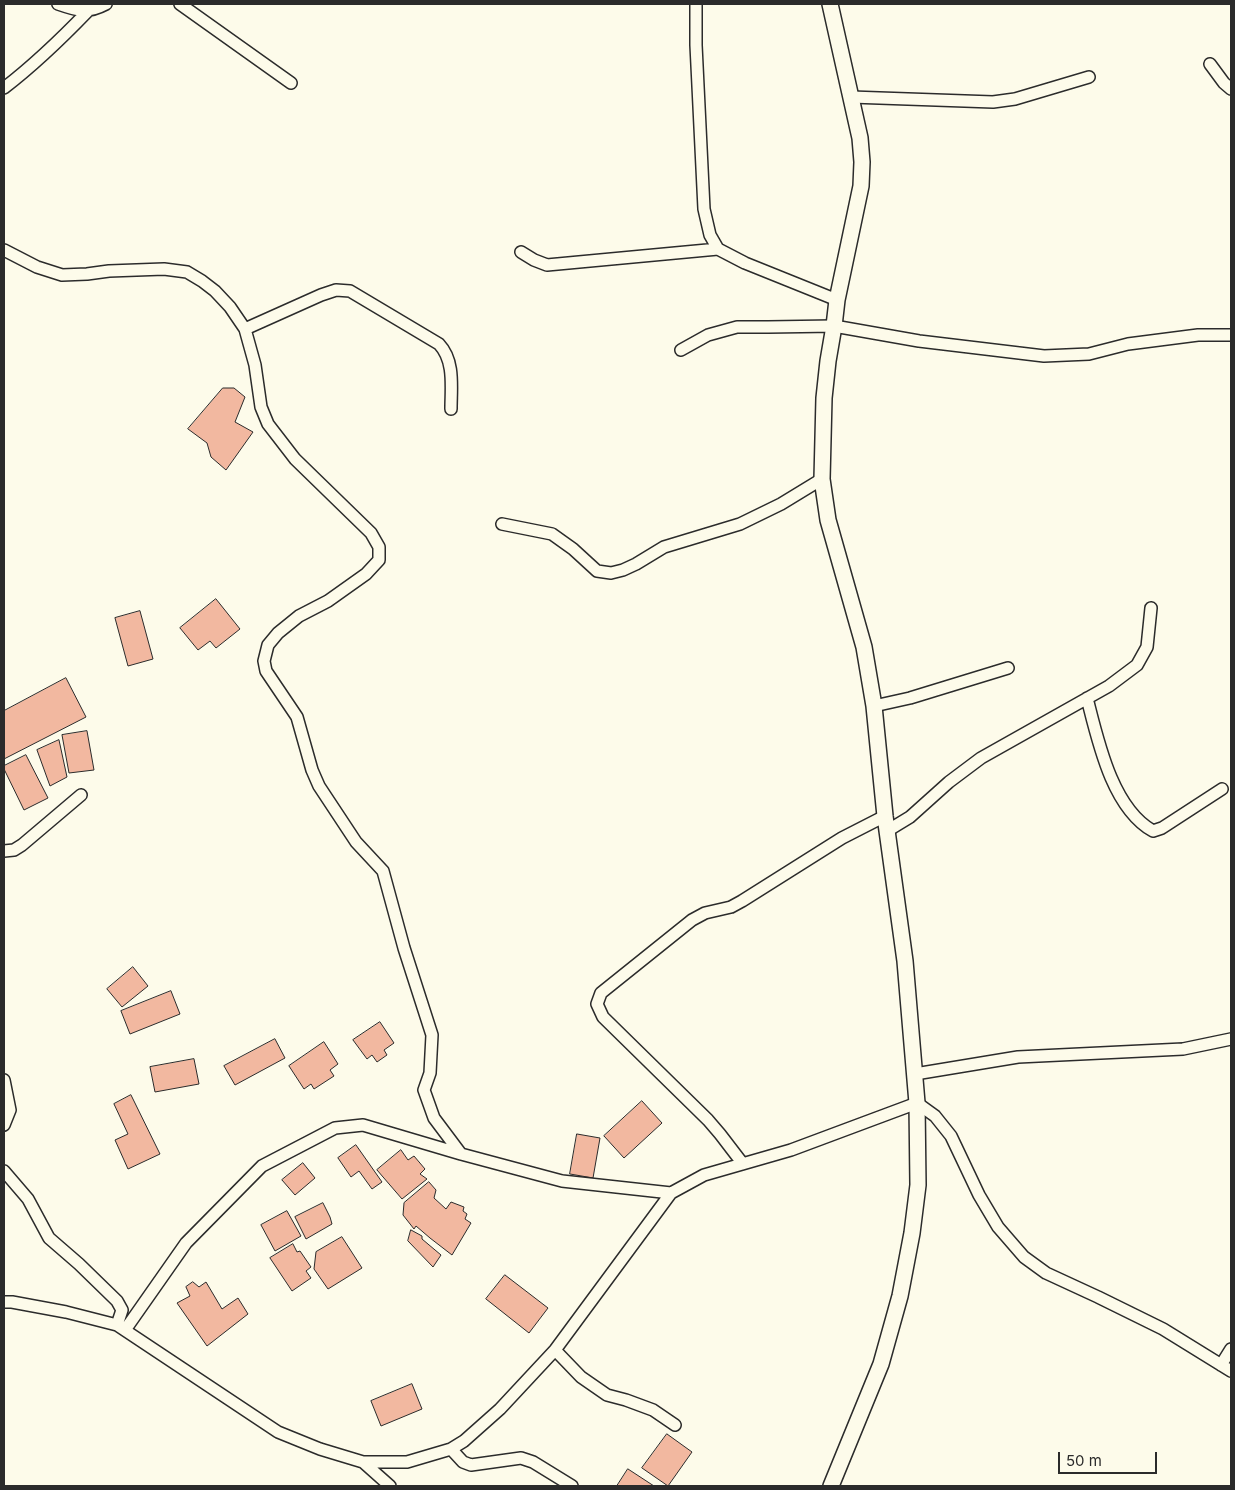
<!DOCTYPE html>
<style>
body{margin:0}
#map{position:relative;width:1235px;height:1490px;overflow:hidden;background:#fdfbea;font-family:Inter,sans-serif}
canvas{display:block}
.frame{position:absolute;inset:0;border:5px solid #2b2b2b;pointer-events:none}
.scale{position:absolute;left:1058px;top:1452px;width:99px;height:22px;box-sizing:border-box;border:2px solid #2b2b2b;border-top:0;padding-left:6px;font-size:15px;line-height:18px;white-space:nowrap;color:#2b2b2b;-webkit-text-stroke:4px #fdfbea;paint-order:stroke}
</style>
<div id="map">
<canvas width="1235" height="1490"></canvas>
<div class="frame"></div>
<div class="scale">50 m</div>
</div>
<script>
const ctx = document.querySelector('canvas').getContext('2d');
ctx.lineJoin = 'round';
function paint(path, color) { ctx.fillStyle = color; ctx.fill(path, 'evenodd'); }
function stroke(path, color, width, dash) { ctx.strokeStyle = color; ctx.lineWidth = width; ctx.lineCap = dash ? 'butt' : 'round'; ctx.setLineDash(dash || []); ctx.stroke(path); }
const building = new Path2D(`
 M 223,388 L 234,388 L 245,397 L 235,422 L 253,432 L 226,470 L 211,457 L 207,443 L 188,429 Z
 M 216,599 L 240,629 L 216,648 L 210,641 L 198,650 L 180,628 Z
 M 140,611 L 153,659 L 128,666 L 115,618 Z
 M 66,678 L 86,717 L 4,759 L 4,711 Z
 M 87,731 L 94,770 L 69,773 L 62,735 Z
 M 59,740 L 67,777 L 50,786 L 37,750 Z
 M 26,755 L 48,798 L 24,810 L 4,769 L 4,766 Z
 M 133,967 L 148,986 L 122,1007 L 107,989 Z
 M 171,991 L 180,1014 L 130,1034 L 121,1011 Z
 M 380,1022 L 394,1043 L 384,1050 L 387,1055 L 377,1062 L 372,1055 L 367,1059 L 353,1040 Z
 M 275,1039 L 285,1058 L 235,1085 L 224,1066 Z
 M 324,1042 L 338,1064 L 330,1070 L 334,1076 L 314,1089 L 311,1084 L 304,1089 L 289,1066 Z
 M 194,1059 L 199,1084 L 155,1092 L 150,1067 Z
 M 131,1095 L 160,1154 L 128,1169 L 115,1140 L 128,1134 L 114,1104 Z
 M 642,1101 L 662,1123 L 624,1158 L 604,1136 Z
 M 577,1134 L 600,1138 L 593,1178 L 570,1174 Z
 M 356,1145 L 382,1182 L 372,1189 L 359,1171 L 351,1177 L 338,1158 Z
 M 401,1150 L 408,1160 L 414,1156 L 425,1169 L 420,1174 L 427,1179 L 402,1199 L 377,1170 Z
 M 303,1163 L 315,1178 L 295,1195 L 282,1180 Z
 M 429,1182 L 436,1190 L 434,1198 L 446,1209 L 451,1202 L 464,1207 L 463,1211 L 467,1214 L 465,1219 L 471,1223 L 452,1255 L 430,1238 L 416,1226 L 414,1229 L 403,1215 L 404,1203 Z
 M 323,1203 L 330,1217 L 332,1224 L 306,1239 L 295,1217 Z
 M 287,1211 L 301,1236 L 275,1251 L 261,1225 Z
 M 411,1230 L 422,1236 L 422,1239 L 441,1255 L 433,1267 L 408,1241 Z
 M 342,1237 L 362,1268 L 328,1289 L 314,1269 L 316,1252 Z
 M 293,1244 L 297,1252 L 300,1251 L 311,1267 L 306,1271 L 311,1278 L 292,1291 L 270,1258 Z
 M 505,1275 L 548,1308 L 529,1333 L 486,1299 Z
 M 193,1282 L 199,1287 L 206,1282 L 222,1309 L 238,1298 L 248,1314 L 207,1346 L 177,1303 L 190,1296 L 186,1287 Z
 M 412,1384 L 422,1409 L 381,1426 L 371,1401 Z
 M 667,1434 L 692,1452 L 668,1486 L 642,1468 Z
 M 628,1469 L 654,1486 L 617,1486 Z`);
paint(building, '#f2b8a0');
stroke(building, '#2b2b2b', 1);
const minor = new Path2D(`
 M 58,4 C 78,11 87,14 106,4
 M 180,4 L 291,83
 M 696,4 L 696,45 L 704,209 L 710,235 L 718,249 L 745,263 L 837,300
 M 1210,64 L 1224,83 L 1231,89
 M 4,88 C 34,65 61,39 88,11
 M 851,97 L 993,102 L 1015,99 L 1089,77
 M 4,250 L 37,267 L 62,275 L 87,274 L 109,271 L 164,269 L 187,272 L 202,281 L 215,291 L 230,307 L 245,329 L 255,365 L 261,407 L 268,424 L 295,459 L 371,533 L 379,547 L 379,560 L 366,574 L 328,601 L 299,616 L 278,633 L 268,645 L 264,661 L 266,671 L 297,717 L 312,770 L 319,786 L 356,842 L 383,871 L 404,948 L 432,1035 L 430,1073 L 424,1090 L 434,1118 L 461,1154
 M 521,252 L 534,260 L 547,265 L 718,249
 M 245,329 L 321,295 L 336,290 L 350,291 L 439,344 C 455,361 451,387 451,409
 M 681,350 L 708,335 L 737,327 L 768,327 L 834,326 L 919,341 L 1044,356 L 1089,354 L 1128,344 L 1198,335 L 1231,335
 M 502,524 L 552,534 L 573,549 L 597,571 L 611,573 L 623,570 L 636,564 L 664,547 L 740,524 L 781,504 L 822,479
 M 1087,698 C 1098,741 1112,808 1153,831 L 1162,828 L 1222,789
 M 874,706 L 910,698 L 1008,668
 M 887,831 L 910,817 L 949,782 L 981,758 L 1109,686 L 1137,665 L 1147,647 L 1151,608
 M 4,851 L 14,850 L 22,845 L 81,795
 M 915,1074 L 1018,1057 L 1183,1049 L 1231,1039
 M 4,1080 L 10,1110 L 4,1125
 M 743,1164 L 720,1134 L 708,1120 L 603,1017 L 597,1004 L 601,993 L 692,920 L 705,913 L 731,907 L 742,901 L 842,838 L 885,816
 M 4,1171 L 28,1199 L 49,1238 L 79,1264 L 117,1301 L 122,1310 L 117,1325
 M 4,1302 L 12,1302 L 66,1312 L 117,1325 L 278,1432 L 320,1449 L 363,1462 L 407,1462 L 451,1449 L 464,1441 L 500,1409 L 555,1350 L 671,1193 L 704,1175 L 791,1150 L 917,1103 L 935,1116 L 951,1136 L 979,1195 L 998,1227 L 1024,1257 L 1046,1273 L 1098,1297 L 1163,1329 L 1231,1371
 M 125,1330 L 186,1243 L 262,1166 L 335,1128 L 363,1125 L 461,1154 L 562,1181 L 671,1193
 M 555,1350 L 581,1377 L 607,1395 L 626,1400 L 653,1410 L 675,1425
 M 1221,1365 L 1231,1349
 M 451,1449 L 463,1462 L 471,1465 L 521,1458 L 533,1462 L 572,1486
 M 363,1462 L 390,1486`);
const tertiary = new Path2D(`
 M 830,4 L 860,138 L 862,162 L 861,186 L 837,300 L 834,326 L 828,361 L 824,398 L 822,479 L 828,520 L 864,647 L 874,706 L 885,816 L 905,961 L 917,1103 L 918,1185 L 912,1233 L 900,1296 L 881,1364 L 831,1486`);
stroke(minor, '#2b2b2b', 14);
stroke(tertiary, '#2b2b2b', 18);
stroke(minor, '#fdfbea', 11);
stroke(tertiary, '#fdfbea', 15);
</script>
